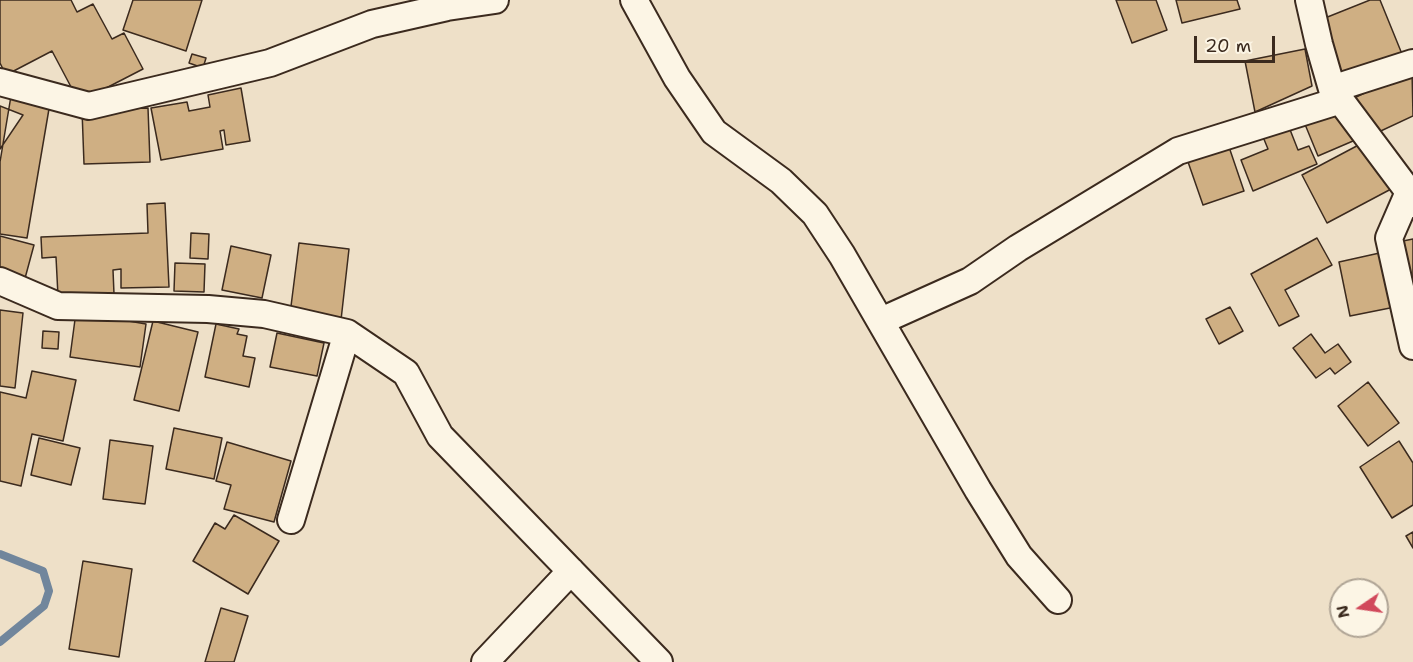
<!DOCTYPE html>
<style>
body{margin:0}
#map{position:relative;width:1413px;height:662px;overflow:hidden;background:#eee0c8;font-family:"Shantell Sans",sans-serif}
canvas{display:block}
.north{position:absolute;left:1329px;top:578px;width:60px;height:60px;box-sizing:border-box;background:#fcf5e5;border:2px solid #afa495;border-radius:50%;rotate:257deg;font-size:16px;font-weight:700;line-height:24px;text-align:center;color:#3b2a1e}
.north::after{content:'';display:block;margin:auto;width:21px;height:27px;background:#d1495b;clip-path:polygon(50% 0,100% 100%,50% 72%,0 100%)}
.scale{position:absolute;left:1194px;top:36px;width:81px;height:27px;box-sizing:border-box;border:3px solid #3b2a1e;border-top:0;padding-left:8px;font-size:18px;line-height:21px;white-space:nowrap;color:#3b2a1e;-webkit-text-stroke:4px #fcf5e5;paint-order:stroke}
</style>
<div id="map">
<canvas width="1413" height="662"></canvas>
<div class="north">N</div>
<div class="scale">20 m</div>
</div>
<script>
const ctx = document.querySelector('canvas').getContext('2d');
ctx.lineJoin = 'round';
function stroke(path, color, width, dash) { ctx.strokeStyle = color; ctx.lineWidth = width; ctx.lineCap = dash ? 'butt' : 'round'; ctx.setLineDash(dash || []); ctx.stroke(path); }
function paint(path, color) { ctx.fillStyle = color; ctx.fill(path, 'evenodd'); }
stroke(new Path2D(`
 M 0,554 L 43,571 L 49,591 L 44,606 L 0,642`), '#71869c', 8);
const building = new Path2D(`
 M 0,0 L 71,0 L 77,12 L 93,4 L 112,39 L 124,33 L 143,69 L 79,102 L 52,51 L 6,75 L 0,63 Z
 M 133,0 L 202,0 L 186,51 L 123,30 Z
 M 1116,0 L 1156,0 L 1167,30 L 1132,43 Z
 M 1176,0 L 1237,0 L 1240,9 L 1182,23 Z
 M 1370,0 L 1380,0 L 1402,54 L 1343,78 L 1320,20 Z
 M 1305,49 L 1312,86 L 1255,112 L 1245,61 Z
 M 192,54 L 206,58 L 203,68 L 189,63 Z
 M 1412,70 L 1413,116 L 1370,136 L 1352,99 Z
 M 241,88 L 250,141 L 226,145 L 224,130 L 220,131 L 223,149 L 161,160 L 151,108 L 187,102 L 189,111 L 210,107 L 208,95 Z
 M 11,96 L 50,103 L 27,238 L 0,234 L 0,162 Z
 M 1337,102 L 1353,141 L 1318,156 L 1302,117 Z
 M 0,106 L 23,115 L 0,149 Z
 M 148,108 L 150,162 L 84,164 L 82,110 Z
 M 1287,122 L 1298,150 L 1309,146 L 1317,164 L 1253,191 L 1241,160 L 1268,149 L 1261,132 Z
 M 1368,140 L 1393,188 L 1327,223 L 1302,175 Z
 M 1228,144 L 1244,191 L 1203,205 L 1187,159 Z
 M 165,203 L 169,287 L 121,288 L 121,269 L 113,270 L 114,294 L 58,296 L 56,257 L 42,258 L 41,237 L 148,233 L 147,204 Z
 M 191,233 L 209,234 L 208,259 L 190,258 Z
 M 0,236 L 34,245 L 24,282 L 0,275 Z
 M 1317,238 L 1332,265 L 1285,290 L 1299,316 L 1279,326 L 1251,274 Z
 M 1413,239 L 1413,325 L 1393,243 Z
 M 299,243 L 349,249 L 341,320 L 290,314 Z
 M 231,246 L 271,255 L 262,298 L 222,290 Z
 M 1384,252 L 1395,307 L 1350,316 L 1339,262 Z
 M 175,263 L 205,264 L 204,292 L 174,291 Z
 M 1230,307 L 1243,331 L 1219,344 L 1206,319 Z
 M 0,310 L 23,313 L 15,388 L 0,386 Z
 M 76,312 L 146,324 L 140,367 L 70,357 Z
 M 153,321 L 198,332 L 179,411 L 134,400 Z
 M 216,324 L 239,329 L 237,334 L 247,336 L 243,356 L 255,358 L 249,387 L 205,377 Z
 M 43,331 L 59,332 L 58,349 L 42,348 Z
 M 277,333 L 324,343 L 317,376 L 270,367 Z
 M 1311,334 L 1325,353 L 1338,344 L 1351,362 L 1335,374 L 1330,368 L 1316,378 L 1293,348 Z
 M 32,371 L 76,380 L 63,441 L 32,434 L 21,486 L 0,481 L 0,392 L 26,398 Z
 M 1368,382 L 1399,423 L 1368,446 L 1338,406 Z
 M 174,428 L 222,438 L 214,479 L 166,469 Z
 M 39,438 L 80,448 L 71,485 L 31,475 Z
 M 110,440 L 153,446 L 145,504 L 103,499 Z
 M 1399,441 L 1413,463 L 1413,505 L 1392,518 L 1360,467 Z
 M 227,442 L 291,461 L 274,522 L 224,509 L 231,485 L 216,481 Z
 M 234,515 L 279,541 L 248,594 L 193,561 L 215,523 L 225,529 Z
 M 1413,532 L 1413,548 L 1406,536 Z
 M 83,561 L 132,569 L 119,657 L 69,649 Z
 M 221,608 L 248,616 L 234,662 L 205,662 Z`);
paint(building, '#cfaf83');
stroke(building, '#3b2a1e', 1.5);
const street = new Path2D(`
 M 634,0 L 677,78 L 714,132 L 781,181 L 815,214 L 842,255 L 978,490 L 1019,556 L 1058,600
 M 1309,0 L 1319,44 L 1332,89 L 1409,192 L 1413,204
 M 0,82 L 89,106 L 270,63 L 372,24 L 447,7 L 495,0
 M 1332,89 L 1413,63
 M 1409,192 L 1389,238 L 1413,346
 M 0,281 L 58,306 L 208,309 L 264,314 L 347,333 L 406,373 L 440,436 L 659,662
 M 881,321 L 970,281 L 1018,248 L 1178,151 L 1341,100
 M 291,520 L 347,333
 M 485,662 L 571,571`);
stroke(street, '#3b2a1e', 30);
stroke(street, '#fcf5e5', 26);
</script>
